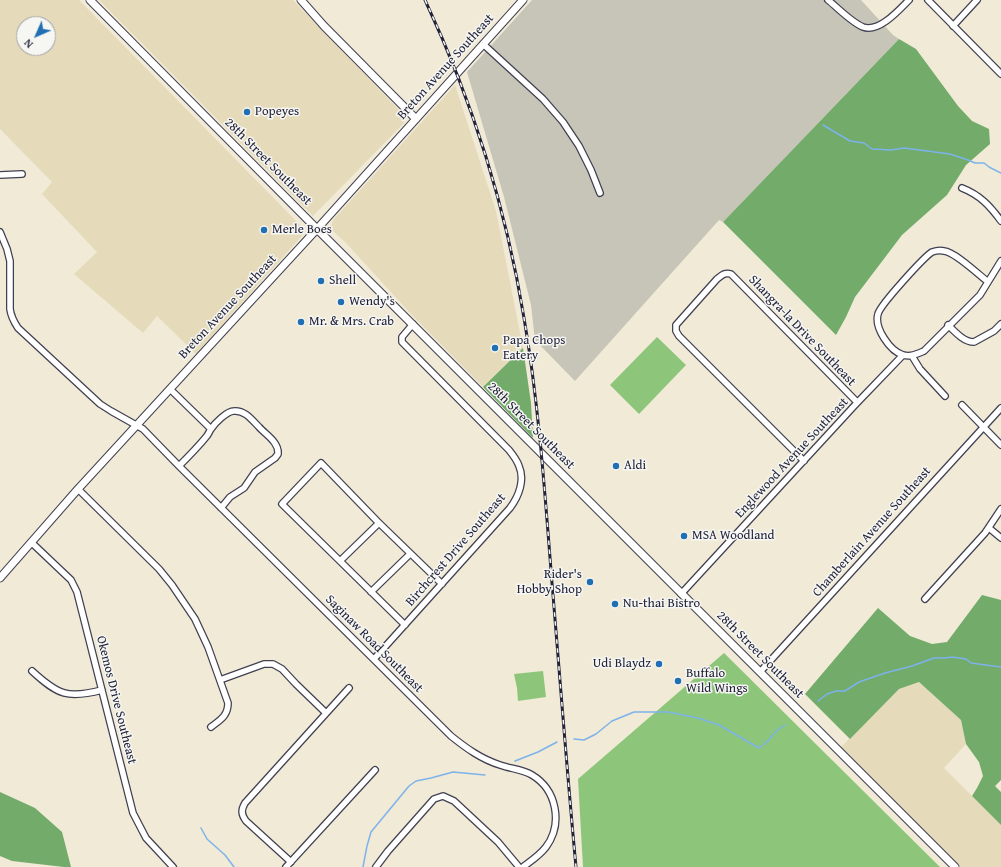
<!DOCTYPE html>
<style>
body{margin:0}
#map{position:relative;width:1001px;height:867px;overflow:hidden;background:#f0ead6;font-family:"Gentium Book Plus",serif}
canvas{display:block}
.north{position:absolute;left:16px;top:16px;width:40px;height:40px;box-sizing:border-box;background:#f6f6f2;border:1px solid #a1a1a9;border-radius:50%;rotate:225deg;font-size:11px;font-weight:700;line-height:16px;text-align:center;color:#22223b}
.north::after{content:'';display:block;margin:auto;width:14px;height:18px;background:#1f6fb2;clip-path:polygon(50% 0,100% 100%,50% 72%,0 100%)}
</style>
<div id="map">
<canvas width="1001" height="867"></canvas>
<div class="north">N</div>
</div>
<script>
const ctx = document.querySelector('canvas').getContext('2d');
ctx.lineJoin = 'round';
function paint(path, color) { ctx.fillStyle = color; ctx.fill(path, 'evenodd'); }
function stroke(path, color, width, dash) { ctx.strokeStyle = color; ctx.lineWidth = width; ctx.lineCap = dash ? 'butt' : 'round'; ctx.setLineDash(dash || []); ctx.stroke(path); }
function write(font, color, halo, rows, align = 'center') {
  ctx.font = font + ' "Gentium Book Plus",serif'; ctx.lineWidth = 3; ctx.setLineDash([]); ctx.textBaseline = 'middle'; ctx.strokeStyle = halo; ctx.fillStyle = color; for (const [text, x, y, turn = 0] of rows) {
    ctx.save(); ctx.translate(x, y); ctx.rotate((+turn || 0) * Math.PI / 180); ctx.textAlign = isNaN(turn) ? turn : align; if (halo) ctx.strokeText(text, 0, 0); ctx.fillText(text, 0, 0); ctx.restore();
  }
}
paint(new Path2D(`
 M 0,0 L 79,0 L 303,228 L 303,234 L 301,237 L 196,354 L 157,316 L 143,333 L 74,274 L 97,252 L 42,194 L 52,182 L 0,129 ZM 24,24 L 48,24 L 48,48 L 24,48 Z
 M 99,0 L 293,0 L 404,115 L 404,123 L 313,216 Z
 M 455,85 L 496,211 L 523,348 L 483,387 L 410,313 L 346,243 L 333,231 L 331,227 L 332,223 L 334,219 Z
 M 919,682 L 961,720 L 966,744 L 944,768 L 1001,825 L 1001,867 L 960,867 L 840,748 L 899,689 Z`), '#e5dbba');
paint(new Path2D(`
 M 532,0 L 861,0 L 893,35 L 899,39 L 723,222 L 719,220 L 575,381 L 535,340 L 531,305 L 504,197 L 467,72 Z`), '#c7c5b8');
paint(new Path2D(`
 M 657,337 L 686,365 L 639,414 L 610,385 Z
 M 724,653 L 940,867 L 583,867 L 578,779 Z
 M 543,671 L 546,697 L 518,701 L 517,688 L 514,674 Z`), '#8dc67a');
paint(new Path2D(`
 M 899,39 L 916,49 L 958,106 L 972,121 L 989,129 L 990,144 L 966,165 L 947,195 L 902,235 L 855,297 L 846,317 L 836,335 L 723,222 Z
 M 523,348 L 531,403 L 533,438 L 483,387 Z
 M 982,595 L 1001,600 L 1001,780 L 995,786 L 1001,792 L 1001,825 L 972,796 L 977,788 L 983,776 L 979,762 L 966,744 L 961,720 L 919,682 L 899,689 L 850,739 L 805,694 L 878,608 L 910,636 L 932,644 L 947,642 Z
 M 0,792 L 35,808 L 62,832 L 71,867 L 64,867 L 12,861 L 0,856 Z`), '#72ab6a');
stroke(new Path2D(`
 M 823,125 L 850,141 L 864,143 L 872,149 L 891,150 L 904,148 L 950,154 L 968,160 L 975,163 L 984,163 L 989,167 L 1001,173
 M 818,701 L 827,694 L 836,691 L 845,691 L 859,682 L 885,673 L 912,666 L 934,658 L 945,658 L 952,657 L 966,659 L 971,663 L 1001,667
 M 574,739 L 584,740 L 596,734 L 612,721 L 634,712 L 668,712 L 698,718 L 719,725 L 759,748 L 763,745 L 770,739 L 773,734 L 779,729 L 785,725
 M 515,761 L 538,752 L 557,742
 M 201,828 L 207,839 L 225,855 L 234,867
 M 363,867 L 367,846 L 371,832 L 409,786 L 416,781 L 431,778 L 453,772 L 485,775`), '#7db2eb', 1.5);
const minor = new Path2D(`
 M 828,0 C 838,8 851,22 863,27 C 879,33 899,10 909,0
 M 928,0 L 1001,74
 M 953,26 L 977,0
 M 483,44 L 543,99 L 563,122 L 579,146 L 591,170 L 600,193
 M 0,175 L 22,174
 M 962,188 C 980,195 990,206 1001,221
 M 0,232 L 7,249 L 10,261 L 10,309 C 11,317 14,322 18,328 L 100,404 L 111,411 L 143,429 L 179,466 L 451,736 C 466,748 481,759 500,765 C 511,769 522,769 532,775 C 557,790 563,824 546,847 C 540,855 531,861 523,867
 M 988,282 C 978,274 955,252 944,251 C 940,250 935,251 932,252 C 924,257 880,305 878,314 C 874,328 890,351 903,355 C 911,357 917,354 924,351 L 980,295 L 1001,261
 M 948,325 C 955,332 964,342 974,342 L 994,331 L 1001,324
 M 912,356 L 920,369 L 945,396
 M 170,389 L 211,429
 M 962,405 L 1001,445
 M 804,461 L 679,336 L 676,331 L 676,325 L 717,279 C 722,275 725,272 731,274 L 857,402
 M 179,466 C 188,457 198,447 206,437 C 208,435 209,432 211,429 C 215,423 227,411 234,411 C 245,410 252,420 259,427 C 266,435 279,442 278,454 L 275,458 L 255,472 L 244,488 L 230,497 L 221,508
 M 78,489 L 159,569 L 172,585 L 195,619 L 208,647 L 228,703 C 228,716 220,720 211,727
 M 989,528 L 1001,538
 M 32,543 L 71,580 L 77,592 L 133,813 L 146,838 L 173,867
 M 340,561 L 379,523
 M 371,592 L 410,554
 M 681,594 L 855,405 L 903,355
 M 925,599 L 985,533 L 1001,509
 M 405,625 L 282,504 L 321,463 L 377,521 L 442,584
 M 374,659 L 510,508 C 519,496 525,480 519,466 C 517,460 513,455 509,450 L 402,342 L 402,337 L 413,324
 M 32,671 C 58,695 68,699 102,690
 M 760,672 L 1001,408
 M 220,680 L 264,664 L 273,664 L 282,669 L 296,684 L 326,713
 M 291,862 L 246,821 C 241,814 241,810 245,803 L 349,688
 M 286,867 L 375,770
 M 376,867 L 388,851 L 434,799 L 443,796 L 454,801 L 498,842 L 519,867`);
const major = new Path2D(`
 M 90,0 L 317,229 L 955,867
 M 301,0 L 324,26 L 416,119
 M 0,578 L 78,489 L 317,229 L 523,0`);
stroke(minor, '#414052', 8);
stroke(major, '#414052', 9);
stroke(minor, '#fff', 5.5);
stroke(major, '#fff', 7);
const rail = new Path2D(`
 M 425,0 C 472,100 506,208 524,318 C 539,405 545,495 552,583 C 560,678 567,772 576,867`);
stroke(rail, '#22223b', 3);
stroke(rail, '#f6f6f2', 1.5, [4.5]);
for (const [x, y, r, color] of [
 [247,112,4,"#1f6fb2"],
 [264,230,4,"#1f6fb2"],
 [321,281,4,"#1f6fb2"],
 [341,302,4,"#1f6fb2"],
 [301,322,4,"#1f6fb2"],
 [495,348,4,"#1f6fb2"],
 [616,466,4,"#1f6fb2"],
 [684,536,4,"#1f6fb2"],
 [590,582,4,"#1f6fb2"],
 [615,604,4,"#1f6fb2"],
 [659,664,4,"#1f6fb2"],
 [678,681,4,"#1f6fb2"]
]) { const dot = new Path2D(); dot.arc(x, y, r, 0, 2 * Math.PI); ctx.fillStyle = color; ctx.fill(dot); stroke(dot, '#f6f6f2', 1.5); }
write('13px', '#22223b', '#f6f6f2', [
 ["Breton Avenue Southeast",446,67,-48],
 ["28th Street Southeast",268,162,45],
 ["Breton Avenue Southeast",228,307,-47],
 ["Shangra-la Drive Southeast",802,331,46],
 ["28th Street Southeast",531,426,45],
 ["Englewood Avenue Southeast",792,458,-47],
 ["Chamberlain Avenue Southeast",872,532,-48],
 ["Birchcrest Drive Southeast",456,550,-49],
 ["Saginaw Road Southeast",374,644,45],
 ["28th Street Southeast",760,655,45],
 ["Okemos Drive Southeast",116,700,76]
]);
write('13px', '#22223b', '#f6f6f2', [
 ["Popeyes",255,112],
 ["Merle Boes",272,230],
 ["Shell",329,281],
 ["Wendy's",349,302],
 ["Mr. & Mrs. Crab",309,322],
 ["Papa Chops",503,341],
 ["Eatery",503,356],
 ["Aldi",624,466],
 ["MSA Woodland",692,536],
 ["Rider's",582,575,"right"],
 ["Hobby Shop",582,590,"right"],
 ["Nu-thai Bistro",623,604],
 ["Udi Blaydz",651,664,"right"],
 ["Buffalo",686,674],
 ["Wild Wings",686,689]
], 'left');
</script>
